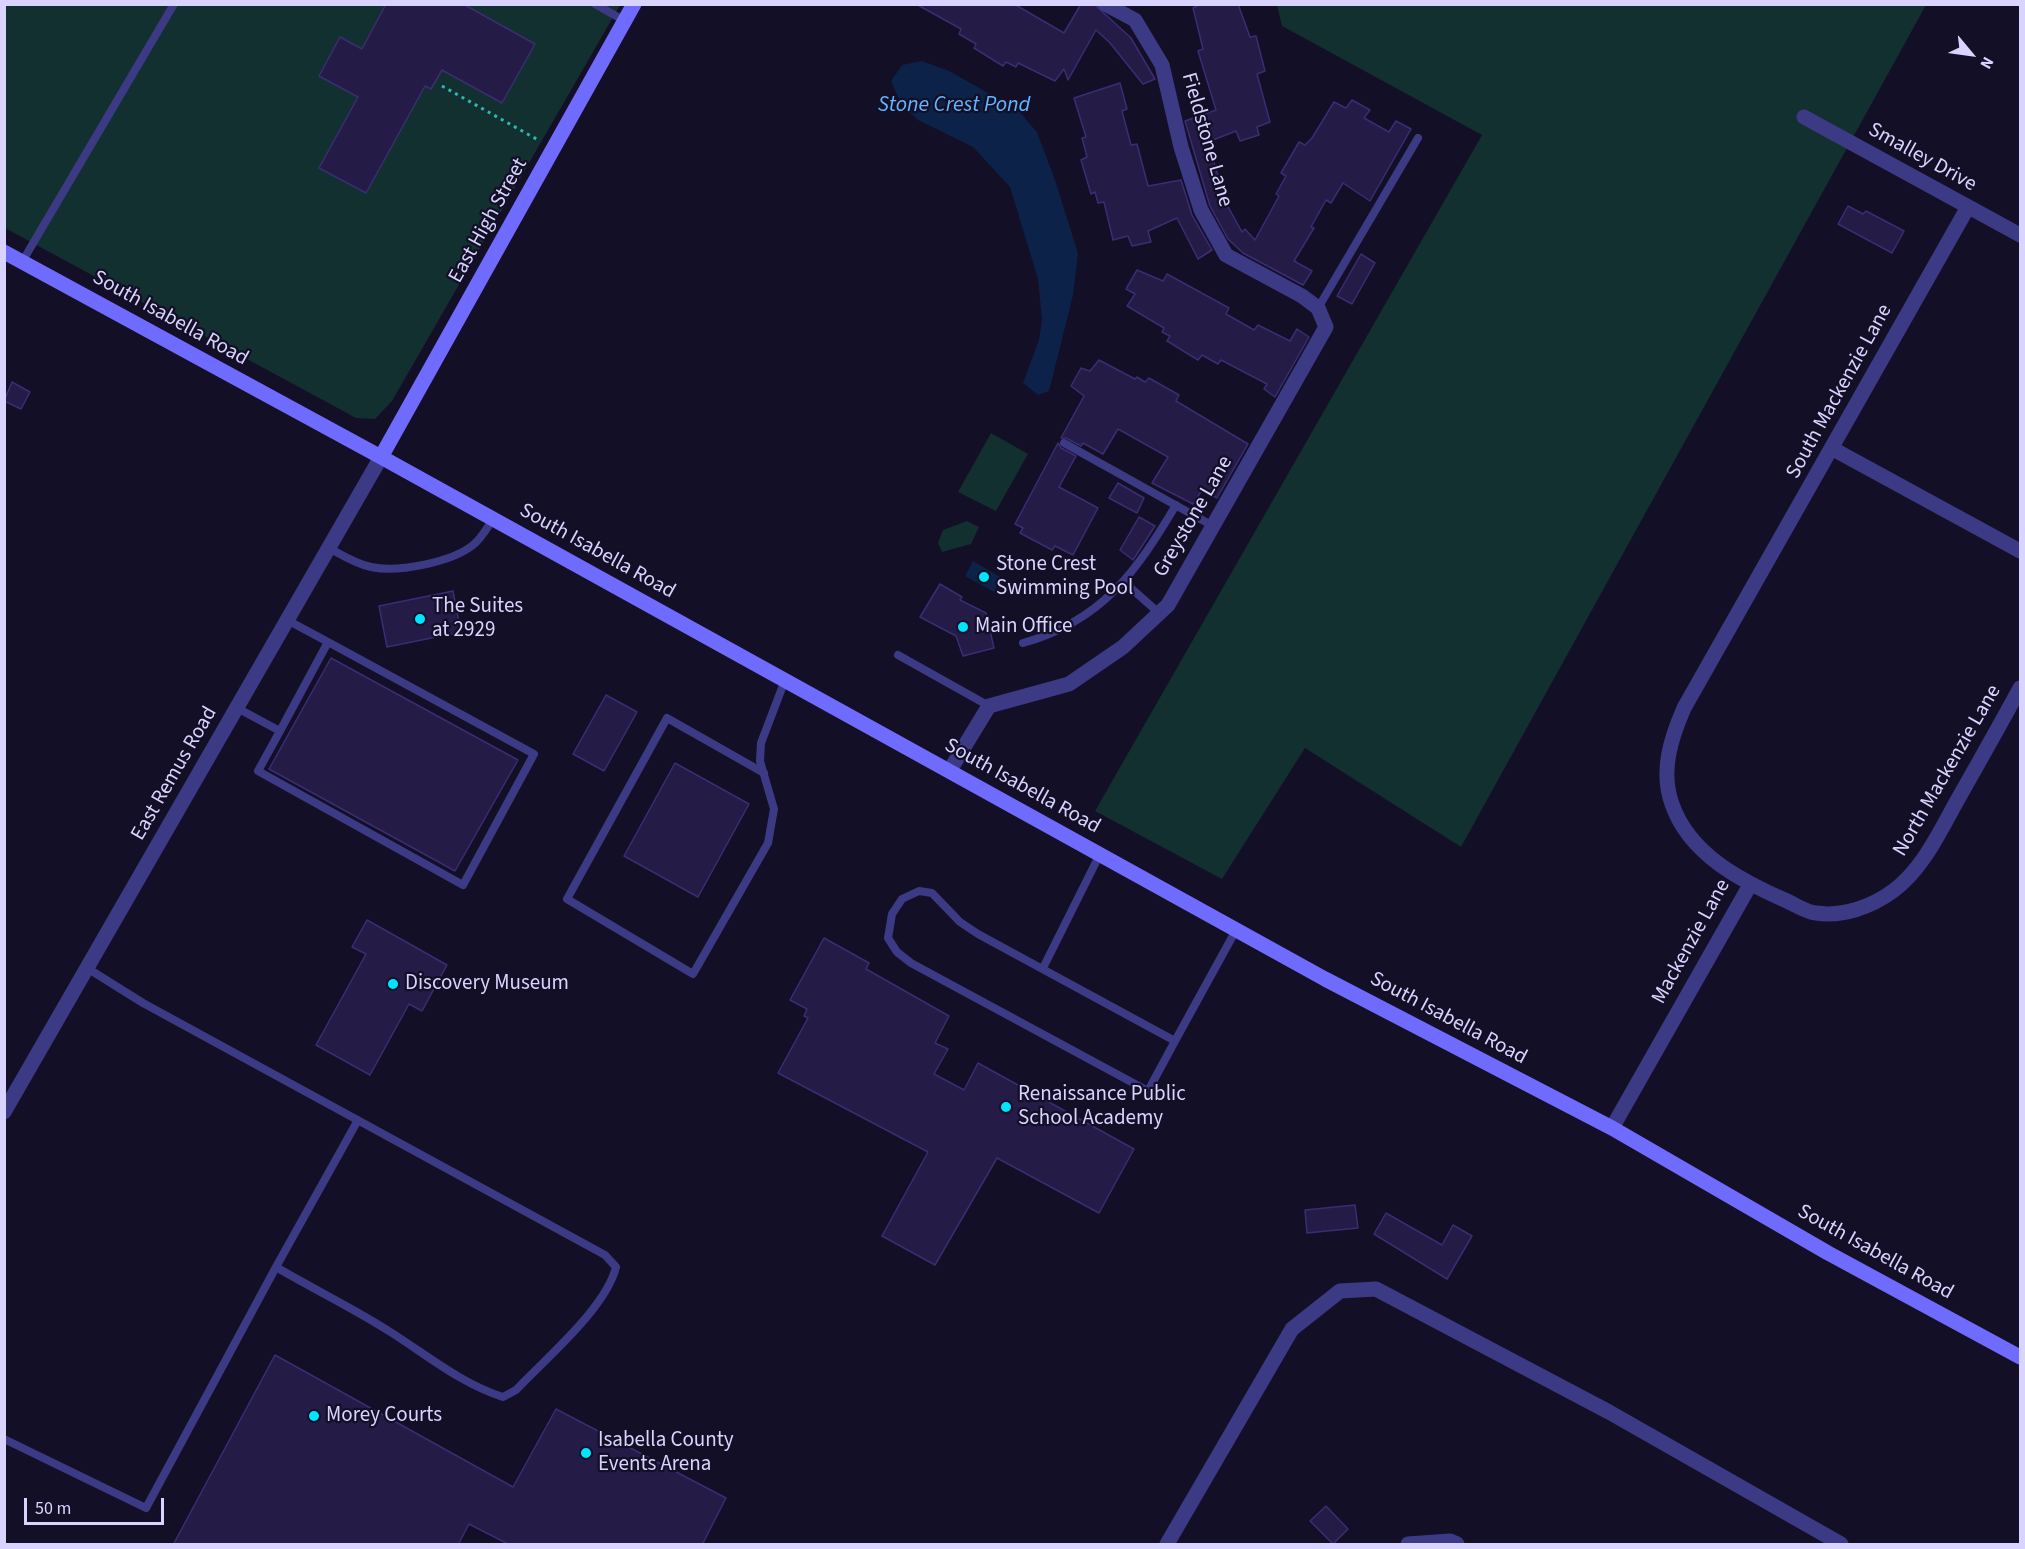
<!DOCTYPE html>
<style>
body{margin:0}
#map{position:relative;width:2025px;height:1549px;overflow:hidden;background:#130f26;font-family:"Source Sans 3",sans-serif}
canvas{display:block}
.frame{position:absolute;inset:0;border:6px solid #d9d4ff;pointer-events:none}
.north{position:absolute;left:1941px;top:24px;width:60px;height:60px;-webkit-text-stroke:4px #130f26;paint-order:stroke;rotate:119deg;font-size:16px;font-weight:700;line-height:24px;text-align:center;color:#d9d4ff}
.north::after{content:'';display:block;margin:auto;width:21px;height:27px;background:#d9d4ff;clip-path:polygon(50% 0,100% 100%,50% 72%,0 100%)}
.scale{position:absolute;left:24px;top:1498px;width:140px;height:27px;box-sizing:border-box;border:3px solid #d9d4ff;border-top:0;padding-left:8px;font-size:18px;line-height:21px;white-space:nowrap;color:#d9d4ff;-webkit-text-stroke:4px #130f26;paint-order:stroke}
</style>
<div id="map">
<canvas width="2025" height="1549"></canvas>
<div class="frame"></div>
<div class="north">N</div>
<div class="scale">50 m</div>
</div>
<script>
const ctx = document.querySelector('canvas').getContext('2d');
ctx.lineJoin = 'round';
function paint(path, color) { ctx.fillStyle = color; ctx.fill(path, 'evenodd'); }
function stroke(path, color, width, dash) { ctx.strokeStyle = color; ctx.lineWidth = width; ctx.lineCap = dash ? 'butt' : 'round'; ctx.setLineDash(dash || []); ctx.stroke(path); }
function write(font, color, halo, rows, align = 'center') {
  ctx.font = font + ' "Source Sans 3",sans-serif'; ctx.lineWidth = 4.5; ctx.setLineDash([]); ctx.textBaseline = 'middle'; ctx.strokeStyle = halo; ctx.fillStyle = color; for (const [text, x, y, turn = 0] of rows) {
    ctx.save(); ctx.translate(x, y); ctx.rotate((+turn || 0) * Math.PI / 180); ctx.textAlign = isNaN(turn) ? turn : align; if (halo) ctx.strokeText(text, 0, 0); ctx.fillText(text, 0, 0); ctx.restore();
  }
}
paint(new Path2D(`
 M 4,5 L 620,5 L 392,401 L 375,419 L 356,418 L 5,228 Z
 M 1277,5 L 1926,5 L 1461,847 L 1305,748 L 1222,879 L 1095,811 L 1482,135 L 1282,26 Z
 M 991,433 L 1028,454 L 996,511 L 958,492 Z
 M 967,521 L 979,527 L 971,544 L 942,552 L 938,543 L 943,530 Z`), '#12302f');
paint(new Path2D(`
 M 922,61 L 949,71 L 1017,109 L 1037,132 L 1055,180 L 1078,253 L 1073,295 L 1049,391 L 1038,395 L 1023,383 L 1039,340 L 1042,320 L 1038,279 L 1010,187 L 973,147 L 918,120 L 901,104 L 891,81 L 902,65 Z
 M 973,561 L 1002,578 L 994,592 L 965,576 Z`), '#0c2248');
const building = new Path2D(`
 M 386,4 L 463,4 L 535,44 L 502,103 L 442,70 L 431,89 L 425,86 L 366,193 L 319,168 L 358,97 L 319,76 L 340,37 L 362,49 Z
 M 916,4 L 1014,4 L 1064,33 L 1081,4 L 1094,4 L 1131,38 L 1155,79 L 1143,84 L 1110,43 L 1096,30 L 1068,80 L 1064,69 L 1055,81 L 1018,63 L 1016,67 L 1006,62 L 1003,66 L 974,48 L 976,44 L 959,34 L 961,29 Z
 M 1202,4 L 1238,4 L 1250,37 L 1256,36 L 1265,71 L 1257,74 L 1270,122 L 1257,127 L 1259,135 L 1240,141 L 1236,131 L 1208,142 L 1226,203 L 1242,232 L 1245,229 L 1255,240 L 1279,196 L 1276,194 L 1286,176 L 1281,173 L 1299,142 L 1305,145 L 1312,138 L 1334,102 L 1346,108 L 1352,100 L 1370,110 L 1364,118 L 1389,132 L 1396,121 L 1411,129 L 1370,201 L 1343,183 L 1331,203 L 1326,200 L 1311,227 L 1314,228 L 1294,261 L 1312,271 L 1303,285 L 1243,253 L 1228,239 L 1210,206 L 1185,121 L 1216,110 L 1198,51 L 1203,49 L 1193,8 Z
 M 1120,83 L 1127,109 L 1122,111 L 1131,145 L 1137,144 L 1148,186 L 1181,180 L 1192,215 L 1212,250 L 1198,259 L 1177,218 L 1148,231 L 1151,242 L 1132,246 L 1128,236 L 1113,240 L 1104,202 L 1098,203 L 1095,192 L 1091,194 L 1081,160 L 1087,157 L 1082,138 L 1086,137 L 1074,98 Z
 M 1848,206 L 1863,214 L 1866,211 L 1904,231 L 1892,253 L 1838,224 Z
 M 1361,254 L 1375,263 L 1352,304 L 1337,296 Z
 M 1137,270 L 1163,281 L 1167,274 L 1229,308 L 1226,314 L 1254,330 L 1258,325 L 1290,341 L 1297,329 L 1309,337 L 1275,397 L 1264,389 L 1267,384 L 1221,360 L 1218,364 L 1202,355 L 1198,360 L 1167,341 L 1170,336 L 1162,332 L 1164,328 L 1127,306 L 1135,294 L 1126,289 Z
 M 1099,360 L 1135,379 L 1137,377 L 1145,382 L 1149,378 L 1179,395 L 1176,401 L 1248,444 L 1217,498 L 1202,490 L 1193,504 L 1152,483 L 1168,457 L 1118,429 L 1103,454 L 1083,443 L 1081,446 L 1066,438 L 1061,438 L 1084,396 L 1071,386 L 1081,368 L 1090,371 Z
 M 12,382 L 30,392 L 21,409 L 4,401 Z
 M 1058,443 L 1061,448 L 1076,456 L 1059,487 L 1098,508 L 1073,555 L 1055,546 L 1052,550 L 1020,533 L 1023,528 L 1015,524 Z
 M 1118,483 L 1144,498 L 1137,513 L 1109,498 Z
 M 1139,517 L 1155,526 L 1133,560 L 1120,550 Z
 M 940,584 L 962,597 L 960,600 L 986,613 L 994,648 L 963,656 L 956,636 L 920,617 Z
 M 453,591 L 461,632 L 387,647 L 379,606 Z
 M 331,658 L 518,760 L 455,871 L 269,769 Z
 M 606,695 L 637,712 L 604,771 L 573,754 Z
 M 675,763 L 749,804 L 698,897 L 624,856 Z
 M 367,920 L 447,965 L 422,1011 L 409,1004 L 370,1075 L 316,1045 L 366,954 L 352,947 Z
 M 824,938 L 869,963 L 866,969 L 949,1016 L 935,1043 L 948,1049 L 934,1074 L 964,1090 L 978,1063 L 1134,1149 L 1099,1213 L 997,1158 L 935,1265 L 882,1236 L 928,1152 L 778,1073 L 808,1018 L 804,1016 L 807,1009 L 790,1000 Z
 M 1355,1205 L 1358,1228 L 1307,1233 L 1305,1210 Z
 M 1386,1213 L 1442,1245 L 1453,1225 L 1472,1236 L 1447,1279 L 1374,1234 Z
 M 275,1355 L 513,1487 L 556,1409 L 726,1498 L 702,1545 L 510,1545 L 469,1524 L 458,1545 L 173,1545 Z
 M 1326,1506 L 1348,1529 L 1333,1544 L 1310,1521 Z`);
paint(building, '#241b47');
stroke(building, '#3b2d73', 1.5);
stroke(new Path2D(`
 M 442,86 L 540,141`), '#2fb8b0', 3, [3, 4.5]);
stroke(new Path2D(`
 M 595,4 L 625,21
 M 22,262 L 174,4
 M 1318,308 L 1418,138
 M 1064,443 L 1213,526
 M 329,548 C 342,555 356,564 371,567 C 398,573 452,562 473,545 C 482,538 487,528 493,519
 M 1124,582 L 1159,613
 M 1023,643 C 1102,621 1136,572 1176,505
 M 898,655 L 989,706
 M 237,708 L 280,731 L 328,642 L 287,620
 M 280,731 L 258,771 L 463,885 L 534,754 L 328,642
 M 764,773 L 667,718 L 567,899 L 693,974 L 768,843 L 774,809 L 760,761 L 761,743 L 785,680
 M 1043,968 L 1100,854
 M 1175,1041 L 1148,1091 L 911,963 L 897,952 L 888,938 L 892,914 L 902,899 L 919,891 L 932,893 L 960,922 L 978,934 L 1175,1041 L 1236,930
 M 276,1267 L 358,1120
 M 4,1439 L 146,1508 L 276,1267 C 315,1290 355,1309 392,1333 C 428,1356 462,1384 503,1397 L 516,1390 C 546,1358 606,1308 616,1267 L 605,1255 L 143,1003 L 87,968`), '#3d3a85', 8);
stroke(new Path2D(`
 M 1804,117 L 2020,235
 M 1968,207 L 1684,708 C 1671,738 1660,771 1672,804 C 1689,854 1741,881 1787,901 C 1796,905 1806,912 1816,913 C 1843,917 1871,907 1893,891 C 1923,869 1940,831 1958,799 C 1979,762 2000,725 2020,688
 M 1833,449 L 2020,551
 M 950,770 L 989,706 L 1069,684 L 1123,647 L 1168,605 L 1326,327 L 1318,308 L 1302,296 L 1226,255 L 1201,210 L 1181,147 L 1162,65 L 1135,20 L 1105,4
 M 4,1112 L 381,457
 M 1612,1128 L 1750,885
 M 1167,1544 L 1292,1329 L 1340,1291 L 1376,1289 L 1609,1412 L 1841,1544
 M 1408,1544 L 1450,1541 L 1457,1544`), '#3d3a85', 15);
stroke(new Path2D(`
 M 4,252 L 381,457 L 1325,979 L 1612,1128 L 1828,1253 L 2020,1357
 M 381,457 L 634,4`), '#6f6bff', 15);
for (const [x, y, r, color] of [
 [984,577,6,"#00e5ff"],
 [420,619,6,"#00e5ff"],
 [963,627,6,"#00e5ff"],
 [393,984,6,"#00e5ff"],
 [1006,1107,6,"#00e5ff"],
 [314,1416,6,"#00e5ff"],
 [586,1453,6,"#00e5ff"]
]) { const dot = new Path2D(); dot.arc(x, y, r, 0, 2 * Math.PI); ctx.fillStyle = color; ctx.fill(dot); stroke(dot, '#130f26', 2); }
write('21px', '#d9d4ff', '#130f26', [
 ["Fieldstone Lane",1206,140,74],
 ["Smalley Drive",1922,158,29],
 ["East High Street",489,221,-61],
 ["South Isabella Road",170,319,29],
 ["South Mackenzie Lane",1840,392,-61],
 ["Greystone Lane",1194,517,-60],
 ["South Isabella Road",597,552,29],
 ["North Mackenzie Lane",1948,771,-60],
 ["East Remus Road",175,774,-60],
 ["South Isabella Road",1022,787,29],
 ["Mackenzie Lane",1692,942,-61],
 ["South Isabella Road",1448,1019,28],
 ["South Isabella Road",1875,1253,29]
]);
write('21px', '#d9d4ff', '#130f26', [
 ["Stone Crest",996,565],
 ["Swimming Pool",996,589],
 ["The Suites",432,607],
 ["at 2929",432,631],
 ["Main Office",975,627],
 ["Discovery Museum",405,984],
 ["Renaissance Public",1018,1095],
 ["School Academy",1018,1119],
 ["Morey Courts",326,1416],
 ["Isabella County",598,1441],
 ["Events Arena",598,1465]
], 'left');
write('italic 22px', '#62b6ff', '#130f26', [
 ["Stone Crest Pond",954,106]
]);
</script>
